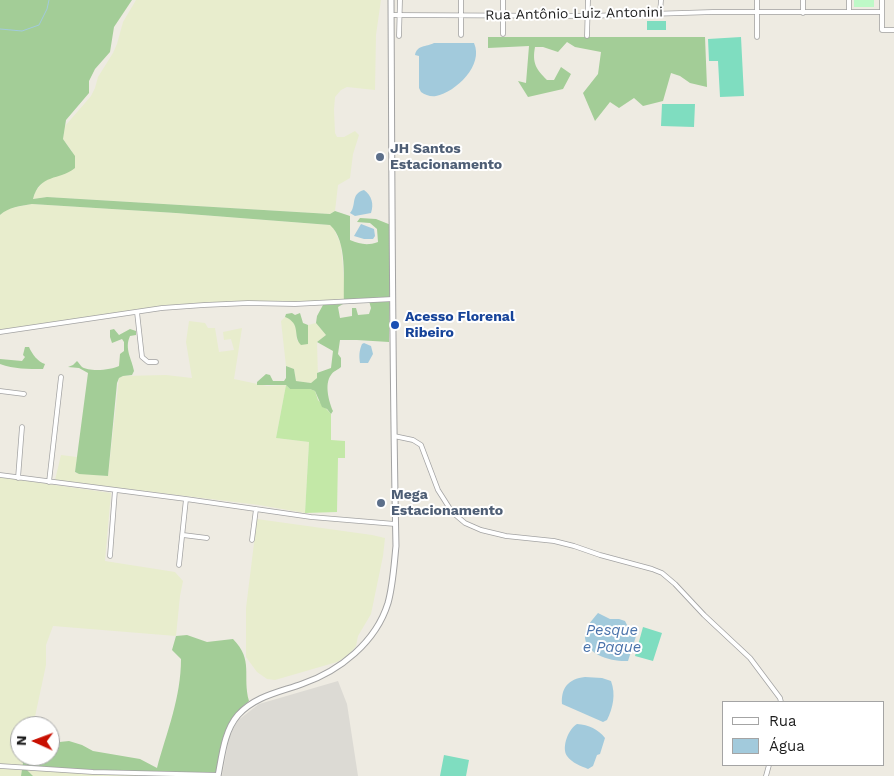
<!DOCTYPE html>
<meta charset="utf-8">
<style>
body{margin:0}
#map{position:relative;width:894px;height:776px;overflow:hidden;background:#eeebe2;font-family:"Work Sans",sans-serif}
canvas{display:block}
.legend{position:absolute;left:722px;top:701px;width:162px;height:65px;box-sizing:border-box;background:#fff;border:1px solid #a4a4a4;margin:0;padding:6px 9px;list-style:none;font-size:15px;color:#1c1c1c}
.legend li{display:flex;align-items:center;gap:10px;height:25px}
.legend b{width:25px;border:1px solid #a4a4a4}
.north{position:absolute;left:10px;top:716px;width:50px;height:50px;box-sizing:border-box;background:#fff;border:1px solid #a4a4a4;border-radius:50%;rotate:272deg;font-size:14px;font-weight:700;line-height:20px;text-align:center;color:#1c1c1c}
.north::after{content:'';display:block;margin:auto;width:18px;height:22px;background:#c80f01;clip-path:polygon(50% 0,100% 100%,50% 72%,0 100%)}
</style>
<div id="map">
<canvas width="894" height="776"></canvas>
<ul class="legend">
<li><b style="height:6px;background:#fff"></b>Rua</li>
<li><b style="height:14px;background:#a2cadc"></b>Água</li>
</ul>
<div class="north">N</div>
</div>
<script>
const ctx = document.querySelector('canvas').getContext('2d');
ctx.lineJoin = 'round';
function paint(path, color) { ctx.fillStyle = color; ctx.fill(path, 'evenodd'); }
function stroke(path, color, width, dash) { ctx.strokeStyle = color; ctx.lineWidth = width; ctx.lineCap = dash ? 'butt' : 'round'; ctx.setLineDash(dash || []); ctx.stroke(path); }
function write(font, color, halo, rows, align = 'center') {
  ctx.font = font + ' "Work Sans",sans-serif'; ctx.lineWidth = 4; ctx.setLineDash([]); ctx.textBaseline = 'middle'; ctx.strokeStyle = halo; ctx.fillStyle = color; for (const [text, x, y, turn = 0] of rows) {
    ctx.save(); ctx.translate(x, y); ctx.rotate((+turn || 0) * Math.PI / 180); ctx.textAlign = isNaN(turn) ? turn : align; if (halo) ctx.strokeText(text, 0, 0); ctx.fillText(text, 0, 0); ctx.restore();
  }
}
paint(new Path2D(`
 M 338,681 L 347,704 L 358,776 L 222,776 L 229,738 L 237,721 L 259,704 Z`), '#dcdad4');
paint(new Path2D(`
 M 136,0 L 381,0 L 376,35 L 375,90 L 347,87 L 341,90 L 335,97 L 334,110 L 335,133 L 337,137 L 344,137 L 355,131 L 359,135 L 353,154 L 350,178 L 338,185 L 335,211 L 330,214 L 47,197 L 33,199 L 35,192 L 43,182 L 50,178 L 64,174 L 72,151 L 63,139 L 65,126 L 91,96 L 95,88 L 98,77 L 113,53 L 117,44 L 123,22 Z
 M 32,204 L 176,213 L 330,225 L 333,227 L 341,245 L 344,280 L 344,302 L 248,303 L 162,308 L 0,332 L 0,215 L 6,210 L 16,207 Z
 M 285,317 L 292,320 L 296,326 L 297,341 L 308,344 L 308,325 L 316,323 L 326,335 L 317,342 L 318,378 L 311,383 L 296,381 L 294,369 L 286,366 L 281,321 Z
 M 189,321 L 205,323 L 208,328 L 215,328 L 219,352 L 234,350 L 231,339 L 224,340 L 223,332 L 242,328 L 234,379 L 267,386 L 286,385 L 276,438 L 309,442 L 305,513 L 259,505 L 55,480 L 61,455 L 77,457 L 75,473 L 108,476 L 119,378 L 123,376 L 166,375 L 192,378 L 186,342 Z
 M 0,477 L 111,493 L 105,561 L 175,572 L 183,581 L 180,596 L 176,636 L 53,626 L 46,645 L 46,665 L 33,726 L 20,726 L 20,756 L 24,756 L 21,776 L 0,776 Z
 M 257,519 L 372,535 L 385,538 L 383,556 L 371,614 L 358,636 L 356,646 L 348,656 L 337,662 L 275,680 L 267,679 L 257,672 L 246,657 L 246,608 Z
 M 26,770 L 95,770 L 138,772 L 138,776 L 33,776 Z`), '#e8edcd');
paint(new Path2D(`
 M 286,385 L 290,389 L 310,389 L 315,391 L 318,400 L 331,414 L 331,440 L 345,441 L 345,458 L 338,458 L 337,512 L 305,513 L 309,442 L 276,438 Z`), '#c3e8a7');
paint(new Path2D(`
 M 0,0 L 132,0 L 114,27 L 110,52 L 95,69 L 89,81 L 89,93 L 66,120 L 63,139 L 75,156 L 75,168 C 59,181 40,173 33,199 L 47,197 L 330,214 L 335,211 L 350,216 L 350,240 C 360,244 367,246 378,242 L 377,229 L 370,223 L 357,222 L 360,218 L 376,219 L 391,225 L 389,342 L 357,340 L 340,340 L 338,354 L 341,358 L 341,367 C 338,370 333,371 331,375 C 324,384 329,402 333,411 L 331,414 L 327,409 L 322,407 L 315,391 L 310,389 L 290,389 L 286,385 L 257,385 L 257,382 L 266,374 L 270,375 L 273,381 L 284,381 L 286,378 L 286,366 L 294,369 L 296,381 L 311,383 L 317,378 L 317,373 L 331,368 L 333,351 L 317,342 L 326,335 L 316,323 L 317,316 L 323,305 L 343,304 L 338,307 L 340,318 L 352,316 L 352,308 L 356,308 L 358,315 L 369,314 L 371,308 L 369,301 L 344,302 C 343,281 348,241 330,225 L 176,213 L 32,204 C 20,206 9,207 0,215 Z
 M 488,37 L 705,37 L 707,87 L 690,83 L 680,76 L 671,73 L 663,101 L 643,106 L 634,98 L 619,108 L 610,102 L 595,121 L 583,93 L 598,74 L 601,52 L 575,47 L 567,42 L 558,52 L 543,47 L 535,47 C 532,63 536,69 547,80 L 554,80 L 561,67 L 571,74 L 563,89 L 528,97 L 518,81 L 526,83 L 529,46 L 488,48 Z
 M 292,313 L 295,315 L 300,313 L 303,323 L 308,325 L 308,344 L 301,345 C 292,336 302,324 285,317 L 286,314 Z
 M 114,329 L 119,335 L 130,329 L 136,331 L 136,335 L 130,336 C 124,349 132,359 134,371 L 132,375 L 123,376 L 119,378 L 117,383 L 108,476 L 79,474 L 75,472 L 88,373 L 79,368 L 68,367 L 73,365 L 77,361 C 79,363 80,365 82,367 C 89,372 112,370 119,366 L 120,354 L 124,351 L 124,342 L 122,339 L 112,343 L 110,337 L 110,330 Z
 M 25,347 L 29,347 C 32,354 38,362 45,364 L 43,369 C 28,369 14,369 0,364 L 0,359 L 22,361 L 25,357 L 23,355 Z
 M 187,635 L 207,642 L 233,639 C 254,660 242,676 249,701 C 222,722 221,744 216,776 L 95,770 L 27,770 L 33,776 L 21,776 L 24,756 L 50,756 L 50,743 L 69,741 L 82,745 L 93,751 L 140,759 L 157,768 C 167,731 181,698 181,659 L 172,650 L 176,636 Z`), '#a3cd97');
paint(new Path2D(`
 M 854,0 L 874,0 L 874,7 L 854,7 Z`), '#bef9c7');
paint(new Path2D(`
 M 647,21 L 666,21 L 666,30 L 647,30 Z
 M 741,37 L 744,96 L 720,97 L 718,61 L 709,61 L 708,39 Z
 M 662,104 L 695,104 L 694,127 L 661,126 Z
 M 643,627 L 662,633 L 653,661 L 635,656 Z
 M 444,755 L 469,760 L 466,776 L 440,776 Z`), '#7fddc0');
paint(new Path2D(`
 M 434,43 L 474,43 C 484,65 456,92 436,96 C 431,97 425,95 421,92 L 419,88 L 419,56 L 415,55 C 417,45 426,47 434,43 Z
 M 364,190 C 372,196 374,204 371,213 L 355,216 L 350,213 C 357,205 350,194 364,190 Z
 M 361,224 L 374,229 L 375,236 L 373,239 L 364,239 L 354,236 Z
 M 364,343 L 371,346 L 373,354 L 368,363 L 360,363 C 359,356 359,351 362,344 Z
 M 598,613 L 610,619 L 619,619 L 625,621 L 627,625 L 638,630 L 628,661 C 613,662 583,655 585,634 C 586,626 593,619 598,613 Z
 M 585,677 L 602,678 L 611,681 C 616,694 613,708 607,720 L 603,722 L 562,704 C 561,688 568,679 585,677 Z
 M 577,724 C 589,725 598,729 605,738 L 600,754 L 597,755 L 593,766 L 588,769 C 581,766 572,763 567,756 C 561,747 569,728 577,724 Z`), '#a2cadc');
stroke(new Path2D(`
 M 0,29 L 22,31 L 39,25 L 47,9 L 49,0`), '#a2cadc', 1);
const minor = new Path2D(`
 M 461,0 L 461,35
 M 503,0 L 503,34
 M 757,0 L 757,37
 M 803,0 L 803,13
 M 849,0 L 849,12
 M 882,0 L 882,30 L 894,30
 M 660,13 L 661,0
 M 391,15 L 588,16 L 713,12 L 882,12
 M 399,36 L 400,0
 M 587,36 L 588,0
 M 137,312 L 142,357 L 148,362 L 156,362
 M 0,332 L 162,308 L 204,305 L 248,303 L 295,304 L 393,299
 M 0,391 L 24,394
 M 394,436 L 413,440 L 421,445 L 438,490 L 452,512 L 465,523 L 481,530 L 506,536 L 554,541 L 574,546 L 600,555 L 652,569 L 662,573 L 675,584 L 704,615 L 750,658 L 780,698 L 781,702
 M 0,475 L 186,499 L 311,517 L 395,524
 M 18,478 L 22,427
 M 49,482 L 61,377
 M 183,535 L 207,538
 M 252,540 L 256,509
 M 110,556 L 115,490
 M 179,565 L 186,499
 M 0,766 L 93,772 L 218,775
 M 766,776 L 769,765`);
const tertiary = new Path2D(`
 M 218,776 C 222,756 224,731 238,715 C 255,696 280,692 302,684 C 340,671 376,642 388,603 C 393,585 394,565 396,546 C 392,364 392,182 391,0`);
stroke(minor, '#a3a3a3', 5.5);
stroke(tertiary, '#a3a3a3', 7);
stroke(minor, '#fff', 4);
stroke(tertiary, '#fff', 5);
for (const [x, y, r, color] of [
 [380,157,5,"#5c6f8a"],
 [395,325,5,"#1a4fb4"],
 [381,503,5,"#5c6f8a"]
]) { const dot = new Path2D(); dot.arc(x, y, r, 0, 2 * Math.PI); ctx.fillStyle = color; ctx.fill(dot); stroke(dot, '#fff', 2); }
write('14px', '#1c1c1c', '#fff', [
 ["Rua Antônio Luiz Antonini",574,14,-1]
]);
write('bold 14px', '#4e5e75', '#fff', [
 ["JH Santos",390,149],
 ["Estacionamento",390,165],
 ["Mega",391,495],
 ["Estacionamento",391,511]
], 'left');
write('bold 14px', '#164399', '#fff', [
 ["Acesso Florenal",405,317],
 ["Ribeiro",405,333]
], 'left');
write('italic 15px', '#4a73ab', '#fff', [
 ["Pesque",612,631],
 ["e Pague",612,648]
]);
</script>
